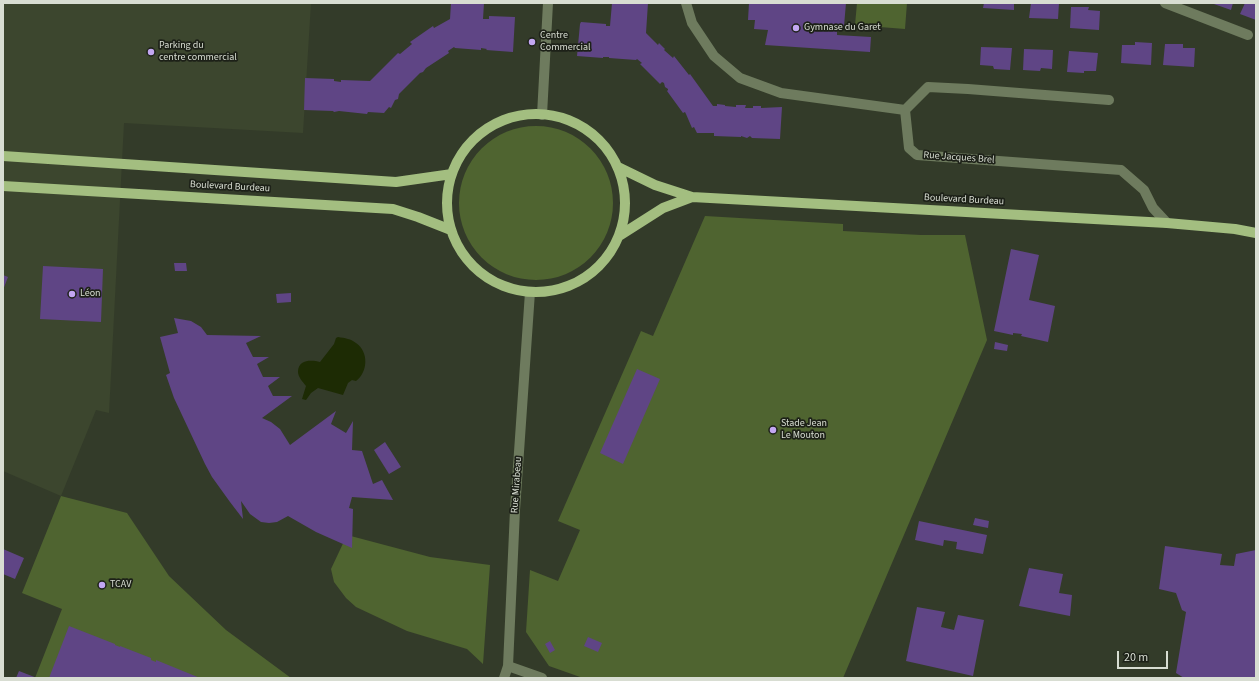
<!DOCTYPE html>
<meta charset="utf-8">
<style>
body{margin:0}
#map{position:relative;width:1259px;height:681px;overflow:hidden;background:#333b29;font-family:"Source Sans 3",sans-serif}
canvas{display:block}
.frame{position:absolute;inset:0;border:4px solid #d8ddd2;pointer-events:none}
.scale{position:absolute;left:1117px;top:651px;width:51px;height:18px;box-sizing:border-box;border:2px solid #d8ddd2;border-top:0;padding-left:5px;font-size:12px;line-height:14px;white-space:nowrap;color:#d8ddd2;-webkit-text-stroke:3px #1d2118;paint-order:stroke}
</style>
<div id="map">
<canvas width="1259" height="681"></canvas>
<div class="frame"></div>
<div class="scale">20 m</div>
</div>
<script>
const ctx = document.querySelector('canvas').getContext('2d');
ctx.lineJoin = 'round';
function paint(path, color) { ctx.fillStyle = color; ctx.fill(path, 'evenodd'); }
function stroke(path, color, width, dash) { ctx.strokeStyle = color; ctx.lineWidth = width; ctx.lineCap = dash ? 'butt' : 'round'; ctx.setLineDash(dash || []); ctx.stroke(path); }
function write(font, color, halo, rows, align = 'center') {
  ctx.font = font + ' "Source Sans 3",sans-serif'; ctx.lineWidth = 3.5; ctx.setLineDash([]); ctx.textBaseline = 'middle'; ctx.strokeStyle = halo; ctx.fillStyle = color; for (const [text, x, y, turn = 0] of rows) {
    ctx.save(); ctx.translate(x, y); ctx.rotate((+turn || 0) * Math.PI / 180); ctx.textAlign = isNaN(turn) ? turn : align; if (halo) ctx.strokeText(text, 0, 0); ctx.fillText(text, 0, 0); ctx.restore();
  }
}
paint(new Path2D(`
 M 3,3 L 311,3 L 303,133 L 124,123 L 109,413 L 96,410 L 61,496 L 3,471 Z`), '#3c462e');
paint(new Path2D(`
 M 857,3 L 907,3 L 905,29 L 855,25 Z
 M459 203a77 77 0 1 1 154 0a77 77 0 1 1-154 0Z
 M 705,216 L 843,224 L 843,231 L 921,235 L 965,235 L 987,340 L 843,678 L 583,678 L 549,666 L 526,632 L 530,570 L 558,581 L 580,530 L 558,521 L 641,331 L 653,336 Z
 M 61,496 L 127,513 L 169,576 L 226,630 L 291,678 L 35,678 L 62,609 L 22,593 Z
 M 347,535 L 430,557 L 490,565 L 483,664 L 467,649 L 407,631 L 356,607 L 346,598 L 334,582 L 331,569 Z`), '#4f6430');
paint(new Path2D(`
 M 338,337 C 345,338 351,339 356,343 C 369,352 368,372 356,381 L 352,380 L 348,383 L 343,395 L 318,388 L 311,393 L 306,400 L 302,399 L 306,386 C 303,382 298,377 298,372 C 298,359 312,360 320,362 L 334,344 L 336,338 Z`), '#1d2b04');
paint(new Path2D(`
 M 451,3 L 484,3 L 483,19 L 489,19 L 489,16 L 515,17 L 513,52 L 486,50 L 487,49 L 481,48 L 481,50 L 455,48 L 454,47 L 448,51 L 449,53 L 426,68 L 423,72 L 420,73 L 399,94 L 398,99 L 395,100 L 391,108 L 389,107 L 384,113 L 368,112 L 367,114 L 339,111 L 334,112 L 333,111 L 304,110 L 305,78 L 334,79 L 334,81 L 341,82 L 341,80 L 370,81 L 398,53 L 400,54 L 412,44 L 410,42 L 433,26 L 434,28 L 450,19 Z
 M 612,3 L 648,3 L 646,33 L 658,45 L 659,43 L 665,49 L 664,50 L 673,58 L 674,56 L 689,75 L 690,74 L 713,106 L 717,106 L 717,104 L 725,105 L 725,106 L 736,107 L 736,105 L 746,105 L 745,108 L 753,108 L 753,106 L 761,106 L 761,108 L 782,107 L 780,139 L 752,138 L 750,136 L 747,138 L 741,136 L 741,137 L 714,136 L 714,133 L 697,133 L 694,127 L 692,128 L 686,114 L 685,112 L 683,113 L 667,91 L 668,90 L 668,89 L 665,87 L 664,83 L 662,82 L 660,84 L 640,64 L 642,63 L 637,59 L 636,60 L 609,58 L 609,57 L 603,57 L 603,58 L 577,56 L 580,24 L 581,22 L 606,24 L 606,26 L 610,26 Z
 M 749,3 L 846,3 L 844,26 L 837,26 L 837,35 L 871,37 L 870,52 L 765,45 L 768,30 L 754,29 L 755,20 L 748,20 Z
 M 984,3 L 1014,3 L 1014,10 L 983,8 Z
 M 1031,3 L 1059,3 L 1058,19 L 1029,18 Z
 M 1211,3 L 1233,3 L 1231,10 Z
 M 1245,3 L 1256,3 L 1256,20 L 1240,14 Z
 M 1071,7 L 1089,7 L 1088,10 L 1100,11 L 1099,30 L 1070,28 Z
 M 1135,42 L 1152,43 L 1151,65 L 1121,63 L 1122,45 L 1135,45 Z
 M 1165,44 L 1183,44 L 1183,48 L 1195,48 L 1194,67 L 1163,65 Z
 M 981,47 L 1012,48 L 1010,70 L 994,69 L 993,66 L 980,65 Z
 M 1024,49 L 1053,50 L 1052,69 L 1041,68 L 1040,71 L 1023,70 Z
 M 1069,51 L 1098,53 L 1096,71 L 1084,71 L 1084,73 L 1067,72 Z
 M 1011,249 L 1039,255 L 1029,300 L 1055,306 L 1048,342 L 1021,336 L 1022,334 L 1013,333 L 1013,335 L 994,331 Z
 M 174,263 L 186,263 L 187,271 L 175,271 Z
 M 43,266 L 103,269 L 101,322 L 40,319 Z
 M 3,275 L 8,277 L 3,290 Z
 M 291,293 L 291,302 L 277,303 L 276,294 Z
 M 174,318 L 191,321 L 201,327 L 207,335 L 261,336 L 246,343 L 253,357 L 269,357 L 257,364 L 263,377 L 280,377 L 268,386 L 273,396 L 292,396 L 262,418 L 271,422 L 280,429 L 290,445 L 336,411 L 331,424 L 346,433 L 353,421 L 352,450 L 362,451 L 373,484 L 382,480 L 393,500 L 352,497 L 349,508 L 353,509 L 352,548 L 316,532 L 288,516 L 277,522 L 269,523 L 261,522 L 250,514 L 241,501 L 243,519 L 230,502 L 212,477 L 205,464 L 174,398 L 166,375 L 170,373 L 160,337 L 178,333 Z
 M 995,342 L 1008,345 L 1007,351 L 994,349 Z
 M 637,369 L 660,379 L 623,464 L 600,453 Z
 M 385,442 L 401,467 L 389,474 L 374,450 Z
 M 975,518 L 989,521 L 988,528 L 973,525 Z
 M 919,521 L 987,535 L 983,554 L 956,549 L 957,542 L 944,540 L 943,546 L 915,540 Z
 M 1165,546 L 1222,554 L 1220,565 L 1234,566 L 1236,554 L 1256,550 L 1256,678 L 1184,678 L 1176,673 L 1186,612 L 1182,610 L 1176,593 L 1159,589 Z
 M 3,549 L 24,558 L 15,579 L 3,574 Z
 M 1029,568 L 1063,574 L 1059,593 L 1072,595 L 1070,616 L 1019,606 Z
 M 917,607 L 945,612 L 941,627 L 954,630 L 958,615 L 984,620 L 973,676 L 906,661 Z
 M 69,626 L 115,644 L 115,645 L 120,647 L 120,646 L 151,658 L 151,660 L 156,662 L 156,660 L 200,678 L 49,678 Z
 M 588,637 L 602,643 L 598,652 L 584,646 Z
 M 550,641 L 555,650 L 550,653 L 545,644 Z
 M 19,671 L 37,678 L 16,678 Z`), '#5f4585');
stroke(new Path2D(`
 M 686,3 L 692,23 L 714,56 L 740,78 L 781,93 L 905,110
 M 1165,3 L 1248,35
 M 1109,100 L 968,89 L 928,87 L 905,110 L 909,148 L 917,155 L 1121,170 L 1144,190 L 1153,208 L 1167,223
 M 542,115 L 548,3
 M 508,666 L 542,678
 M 504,678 L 508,666 L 515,510 L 530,292`), '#6e7b5e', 10);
stroke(new Path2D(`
 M447 203a89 89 0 1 1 178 0a89 89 0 1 1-178 0Z
 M 3,156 L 396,182 L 452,174
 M 618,167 L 655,185 L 692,197 L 1167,223 L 1235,229 L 1256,233
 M 3,186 L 393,209 L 418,217 L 451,230
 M 619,236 L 663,208 L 692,197`), '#a3be80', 10);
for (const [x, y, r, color] of [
 [796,28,4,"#c3a7f2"],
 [532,42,4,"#c3a7f2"],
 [151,52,4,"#c3a7f2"],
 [72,294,4,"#c3a7f2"],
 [773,430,4,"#c3a7f2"],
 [102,585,4,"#c3a7f2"]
]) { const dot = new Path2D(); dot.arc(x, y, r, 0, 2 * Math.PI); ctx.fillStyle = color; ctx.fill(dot); stroke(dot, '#1d2118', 1.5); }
write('10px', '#d8ddd2', '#1d2118', [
 ["Gymnase du Garet",804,28],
 ["Centre",540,36],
 ["Commercial",540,48],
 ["Parking du",159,46],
 ["centre commercial",159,58],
 ["Léon",80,294],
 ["Stade Jean",781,424],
 ["Le Mouton",781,436],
 ["TCAV",110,585]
], 'left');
write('10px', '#d8ddd2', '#1d2118', [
 ["Rue Jacques Brel",959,158,4],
 ["Boulevard Burdeau",230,187,3],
 ["Boulevard Burdeau",964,200,3],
 ["Rue Mirabeau",517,485,-86]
]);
</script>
